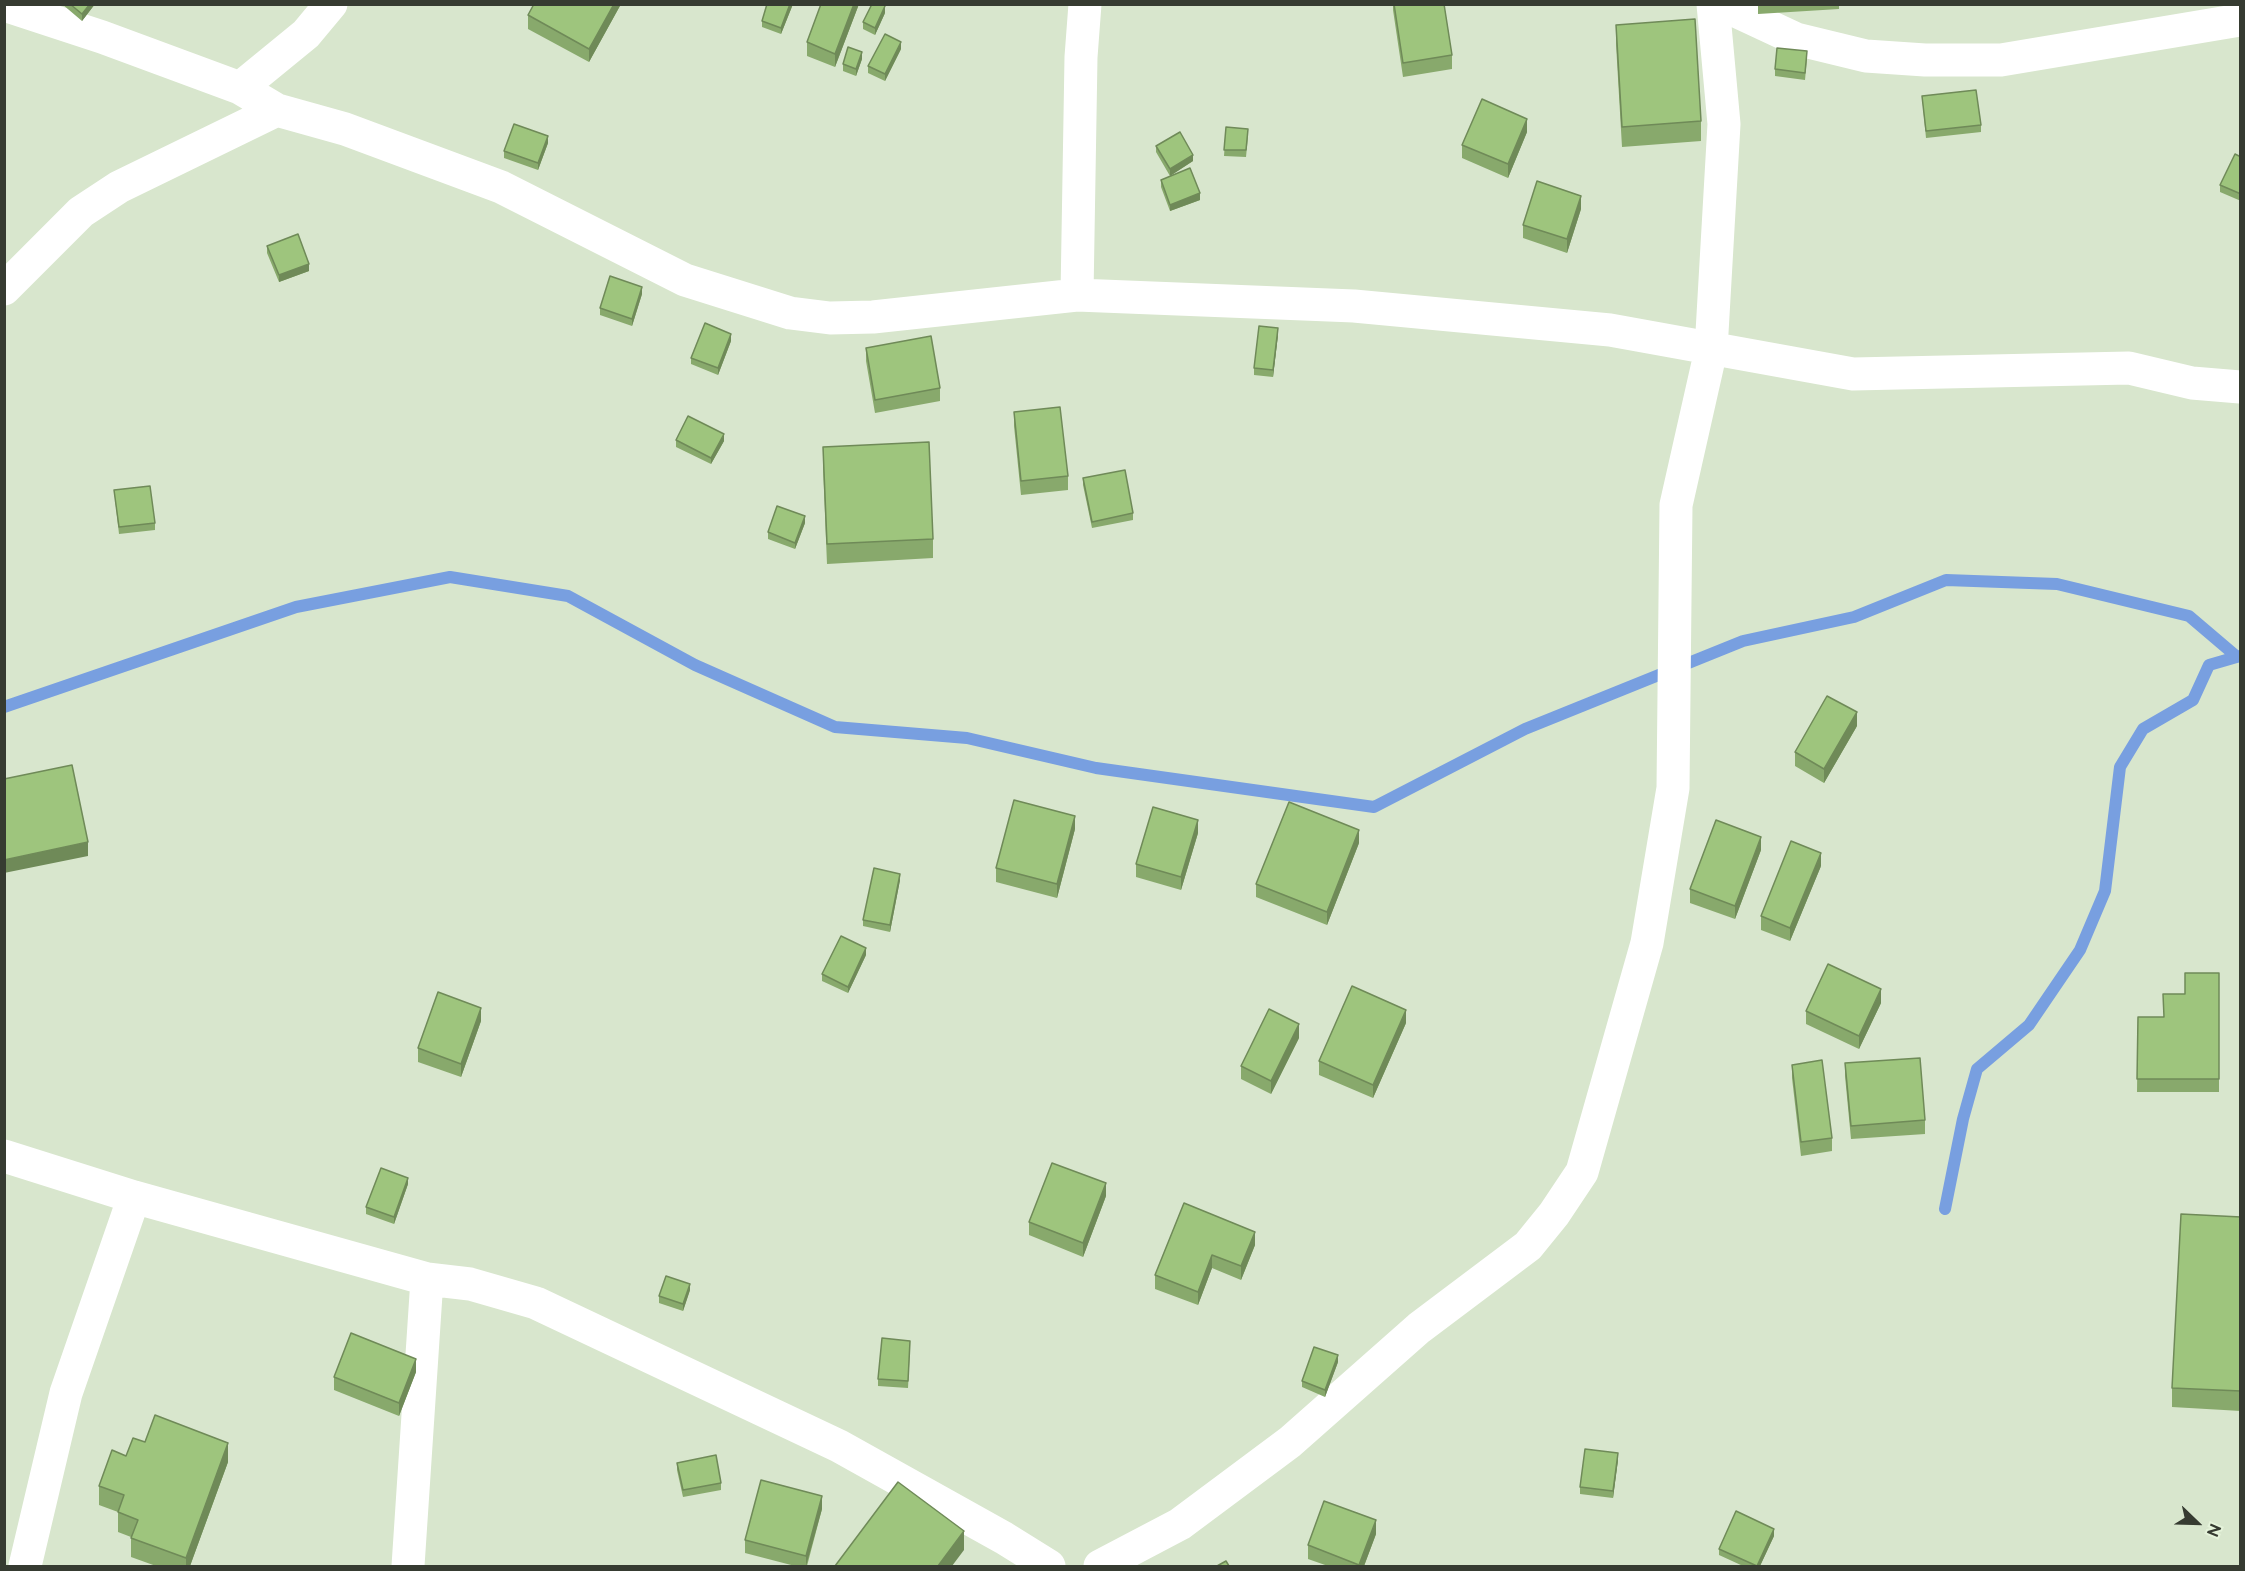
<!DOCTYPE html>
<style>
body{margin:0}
#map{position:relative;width:2245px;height:1571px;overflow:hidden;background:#d8e6cd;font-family:Raleway,sans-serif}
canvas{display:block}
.frame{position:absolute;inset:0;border:6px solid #363b31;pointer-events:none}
.north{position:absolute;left:2167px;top:1493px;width:60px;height:60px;-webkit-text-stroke:4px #e5f3da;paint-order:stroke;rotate:113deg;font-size:16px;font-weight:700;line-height:24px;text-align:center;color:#363b31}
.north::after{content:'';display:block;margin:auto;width:21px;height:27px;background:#363b31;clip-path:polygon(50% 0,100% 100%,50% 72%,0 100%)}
</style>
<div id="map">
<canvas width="2245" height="1571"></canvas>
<div class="frame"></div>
<div class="north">N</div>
</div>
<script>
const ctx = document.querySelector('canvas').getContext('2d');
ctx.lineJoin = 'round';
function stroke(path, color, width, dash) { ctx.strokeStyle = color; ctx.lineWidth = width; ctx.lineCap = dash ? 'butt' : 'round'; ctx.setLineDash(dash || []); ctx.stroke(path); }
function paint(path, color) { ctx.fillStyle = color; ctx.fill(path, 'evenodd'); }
stroke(new Path2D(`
 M 4,707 L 296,607 L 450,577 L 568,596 L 695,665 L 835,727 L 967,738 L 1096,768 L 1374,807 L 1525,729 L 1743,641 L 1854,617 L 1946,580 L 2057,584 L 2189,616 L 2236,656
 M 1945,1209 L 1963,1119 L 1977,1069 L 2029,1025 L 2080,950 L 2105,891 L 2120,767 L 2143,729 L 2193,700 L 2209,665 L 2240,656`), '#789fe0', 12);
stroke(new Path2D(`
 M 1721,4 L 1796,39 L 1866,56 L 1925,60 L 2001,60 L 2240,20
 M 4,5 L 102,37 L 240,88 L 277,110 L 345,129 L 501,187 L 685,280 L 790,313 L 830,318 L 873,317 L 1077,295 L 1354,306 L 1610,330 L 1853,374 L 2129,368 L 2192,383 L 2240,387
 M 240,88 L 306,34 L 331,4
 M 4,289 L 81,212 L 119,187 L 277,110
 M 1077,295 L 1081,57 L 1085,4
 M 4,1156 L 134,1197 L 427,1279 L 470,1284 L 536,1303 L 839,1446 L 1004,1538 L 1049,1566
 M 25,1566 L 66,1393 L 134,1197
 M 408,1566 L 427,1279
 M 1100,1566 L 1180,1524 L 1290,1442 L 1419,1328 L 1528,1246 L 1554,1214 L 1582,1172 L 1647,943 L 1673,788 L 1676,505 L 1711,350 L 1724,124 L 1713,4`), '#fff', 33);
paint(new Path2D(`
 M 62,4 L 95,4 L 82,21 Z
 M 534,4 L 621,4 L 589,62 L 528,29 L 528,15 Z
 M 793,4 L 781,34 L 762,27 L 762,21 Z
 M 821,4 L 859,4 L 835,67 L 807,56 L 807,42 Z
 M 1393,4 L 1444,4 L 1452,55 L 1452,69 L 1403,77 L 1393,10 Z
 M 1758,4 L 1839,4 L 1839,9 L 1758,14 Z
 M 885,13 L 875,35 L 863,29 L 863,22 Z
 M 1616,25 L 1701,121 L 1701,141 L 1622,147 L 1616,44 Z
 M 901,49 L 885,81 L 868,73 L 868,66 Z
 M 1807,58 L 1805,80 L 1775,76 L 1775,69 Z
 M 862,59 L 856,76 L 843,71 L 843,64 Z
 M 1922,96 L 1981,125 L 1981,132 L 1926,138 Z
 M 1226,127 L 1248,136 L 1246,157 L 1224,156 Z
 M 1527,132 L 1508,178 L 1462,158 L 1462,145 Z
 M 548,143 L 538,170 L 504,158 L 504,151 Z
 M 1156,146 L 1193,161 L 1170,176 L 1156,152 Z
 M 2241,157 L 2241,201 L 2220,192 L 2220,185 Z
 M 1161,180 L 1200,200 L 1170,211 L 1161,187 Z
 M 1581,209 L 1567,253 L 1523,238 L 1523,225 Z
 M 267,246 L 309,271 L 279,282 L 267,253 Z
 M 642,294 L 632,326 L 600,315 L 600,308 Z
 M 1278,335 L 1273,377 L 1254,375 L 1254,368 Z
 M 731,341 L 718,375 L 691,364 L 691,358 Z
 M 866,348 L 940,388 L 940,401 L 875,413 L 866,361 Z
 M 1014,412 L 1068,476 L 1068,490 L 1021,495 L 1014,426 Z
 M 676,440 L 724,441 L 711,464 L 676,447 Z
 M 823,447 L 933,539 L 933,558 L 827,564 L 823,467 Z
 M 1083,478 L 1133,513 L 1133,520 L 1092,528 L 1083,485 Z
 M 114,490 L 155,523 L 155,530 L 119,534 Z
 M 805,523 L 795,549 L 768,539 L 768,532 Z
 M 1857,726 L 1824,783 L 1795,766 L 1795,752 Z
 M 1075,829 L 1057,898 L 996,882 L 996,868 Z
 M 1198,833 L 1181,890 L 1136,877 L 1136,864 Z
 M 1359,843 L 1327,925 L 1256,897 L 1256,884 Z
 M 1761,850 L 1735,919 L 1690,903 L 1690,889 Z
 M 1821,866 L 1790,941 L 1761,930 L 1761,916 Z
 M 900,880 L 890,932 L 863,926 L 863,920 Z
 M 866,955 L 848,993 L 822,981 L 822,974 Z
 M 2219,973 L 2219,1092 L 2137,1092 L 2138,1017 L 2163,1017 L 2185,994 Z
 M 1881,1003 L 1859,1049 L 1806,1024 L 1806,1011 Z
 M 481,1021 L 461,1077 L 418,1062 L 418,1048 Z
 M 1406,1023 L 1373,1098 L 1319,1075 L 1319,1061 Z
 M 1299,1038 L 1271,1094 L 1241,1079 L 1241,1066 Z
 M 1845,1063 L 1925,1120 L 1925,1134 L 1851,1139 L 1845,1076 Z
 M 1792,1065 L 1832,1138 L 1832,1151 L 1801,1156 L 1792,1078 Z
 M 408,1184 L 394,1224 L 366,1214 L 366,1207 Z
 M 1106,1196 L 1083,1257 L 1029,1235 L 1029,1222 Z
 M 1184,1203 L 1255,1245 L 1241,1280 L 1212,1268 L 1198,1305 L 1155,1289 L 1155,1275 Z
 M 2241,1217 L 2241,1411 L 2172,1407 L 2172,1388 Z
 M 690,1290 L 683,1311 L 659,1303 L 659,1296 Z
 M 910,1348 L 908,1388 L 878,1386 L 878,1379 Z
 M 1338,1362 L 1325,1397 L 1302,1387 L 1302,1381 Z
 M 416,1372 L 399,1416 L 334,1390 L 334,1377 Z
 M 145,1442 L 228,1462 L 190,1566 L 156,1566 L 131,1557 L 131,1537 L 118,1532 L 118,1512 L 99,1505 L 99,1486 L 126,1456 Z
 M 1618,1460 L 1613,1498 L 1580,1494 L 1580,1487 Z
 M 677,1463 L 721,1483 L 721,1490 L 683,1497 L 677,1470 Z
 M 822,1509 L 807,1566 L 795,1566 L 745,1553 L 745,1540 Z
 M 1376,1534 L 1364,1566 L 1328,1566 L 1308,1559 L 1308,1545 Z
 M 1774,1536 L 1760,1566 L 1743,1566 L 1719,1555 L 1719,1549 Z`), '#88a96c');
paint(new Path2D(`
 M 90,4 L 95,4 L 82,21 L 82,14 Z
 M 614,4 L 621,4 L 589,62 L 589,49 Z
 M 790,4 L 793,4 L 781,34 L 781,28 Z
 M 854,4 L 859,4 L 835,67 L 835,54 Z
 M 885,6 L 885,13 L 875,35 L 875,28 Z
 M 901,42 L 901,49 L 885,81 L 885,74 Z
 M 862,52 L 862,59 L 856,76 L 856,69 Z
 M 1527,119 L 1527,132 L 1508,178 L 1508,164 Z
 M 548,136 L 548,143 L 538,170 L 538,163 Z
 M 1193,155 L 1193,161 L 1170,176 L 1170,169 Z
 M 1200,193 L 1200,200 L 1170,211 L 1170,205 Z
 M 1581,196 L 1581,209 L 1567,253 L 1567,239 Z
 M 309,264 L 309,271 L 279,282 L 279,275 Z
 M 642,287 L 642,294 L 632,326 L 632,319 Z
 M 1278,328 L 1278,335 L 1273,377 L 1273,370 Z
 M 731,334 L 731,341 L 718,375 L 718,368 Z
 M 724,434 L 724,441 L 711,464 L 711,458 Z
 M 805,516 L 805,523 L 795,549 L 795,543 Z
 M 1857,712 L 1857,726 L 1824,783 L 1824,769 Z
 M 1075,816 L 1075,829 L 1057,898 L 1057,884 Z
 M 1198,820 L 1198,833 L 1181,890 L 1181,877 Z
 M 1359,830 L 1359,843 L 1327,925 L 1327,912 Z
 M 1761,837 L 1761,850 L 1735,919 L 1735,906 Z
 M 88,842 L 88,856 L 4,873 L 4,860 Z
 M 1821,853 L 1821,866 L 1790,941 L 1790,928 Z
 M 900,874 L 900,880 L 890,932 L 890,925 Z
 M 866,948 L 866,955 L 848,993 L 848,987 Z
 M 1881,989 L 1881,1003 L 1859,1049 L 1859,1036 Z
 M 481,1008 L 481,1021 L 461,1077 L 461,1064 Z
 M 1406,1010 L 1406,1023 L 1373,1098 L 1373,1085 Z
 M 1299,1024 L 1299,1038 L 1271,1094 L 1271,1081 Z
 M 408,1178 L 408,1184 L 394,1224 L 394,1217 Z
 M 1106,1183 L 1106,1196 L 1083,1257 L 1083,1243 Z
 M 1255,1232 L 1255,1245 L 1241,1280 L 1241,1266 Z
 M 1212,1255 L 1212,1268 L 1198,1305 L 1198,1292 Z
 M 690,1284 L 690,1290 L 683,1311 L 683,1304 Z
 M 1338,1355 L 1338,1362 L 1325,1397 L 1325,1390 Z
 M 416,1359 L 416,1372 L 399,1416 L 399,1403 Z
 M 228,1443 L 228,1462 L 190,1566 L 186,1566 L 186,1558 Z
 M 1618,1453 L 1618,1460 L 1613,1498 L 1613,1491 Z
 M 822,1496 L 822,1509 L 806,1566 L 806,1556 Z
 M 1376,1520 L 1376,1534 L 1364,1566 L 1359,1566 Z
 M 1774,1529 L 1774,1536 L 1760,1566 L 1757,1566 Z
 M 964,1531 L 964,1550 L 952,1566 L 938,1566 Z`), '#6f8a58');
const building = new Path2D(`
 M 70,4 L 90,4 L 82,14 Z
 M 534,4 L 614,4 L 589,49 L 528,15 Z
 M 767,4 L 790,4 L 781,28 L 762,21 Z
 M 821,4 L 854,4 L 835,54 L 807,42 Z
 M 872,4 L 882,4 L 885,6 L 875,28 L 863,22 Z
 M 1394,4 L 1444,4 L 1452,55 L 1403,63 Z
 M 1695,19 L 1701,121 L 1622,127 L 1616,25 Z
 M 885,34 L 901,42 L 885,74 L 868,66 Z
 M 848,47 L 862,52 L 856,69 L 843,64 Z
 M 1777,48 L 1807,51 L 1805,73 L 1775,69 Z
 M 1976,90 L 1981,125 L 1926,131 L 1922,96 Z
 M 1482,99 L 1527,119 L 1508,164 L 1462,145 Z
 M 514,124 L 548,136 L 538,163 L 504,151 Z
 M 1226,127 L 1248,129 L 1246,150 L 1224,150 Z
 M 1180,132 L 1193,155 L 1170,169 L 1156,146 Z
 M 2235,154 L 2241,157 L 2241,194 L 2220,185 Z
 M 1190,168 L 1200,193 L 1170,205 L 1161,180 Z
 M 1537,181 L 1581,196 L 1567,239 L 1523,225 Z
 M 298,234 L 309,264 L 279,275 L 267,246 Z
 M 610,276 L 642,287 L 632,319 L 600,308 Z
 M 705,323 L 731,334 L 718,368 L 691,358 Z
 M 1259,326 L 1278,328 L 1273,370 L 1254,368 Z
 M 931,336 L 940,388 L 875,400 L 866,348 Z
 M 1060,407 L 1068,476 L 1021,481 L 1014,412 Z
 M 688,416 L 724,434 L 711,458 L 676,440 Z
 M 929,442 L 933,539 L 827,544 L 823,447 Z
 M 1125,470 L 1133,513 L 1092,522 L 1083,478 Z
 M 150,486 L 155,523 L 119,527 L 114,490 Z
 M 777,506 L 805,516 L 795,543 L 768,532 Z
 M 1827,696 L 1857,712 L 1824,769 L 1795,752 Z
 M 72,765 L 88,842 L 4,860 L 4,779 Z
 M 1014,800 L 1075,816 L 1057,884 L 996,868 Z
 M 1289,802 L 1359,830 L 1327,912 L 1256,884 Z
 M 1153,807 L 1198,820 L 1181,877 L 1136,864 Z
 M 1716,820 L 1761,837 L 1735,906 L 1690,889 Z
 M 1791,841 L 1821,853 L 1790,928 L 1761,916 Z
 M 874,868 L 900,874 L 890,925 L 863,920 Z
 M 841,936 L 866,948 L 848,987 L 822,974 Z
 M 1828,964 L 1881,989 L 1859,1036 L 1806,1011 Z
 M 2185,973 L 2219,973 L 2219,1079 L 2137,1079 L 2138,1017 L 2164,1017 L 2163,994 L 2185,994 Z
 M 1352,986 L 1406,1010 L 1373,1085 L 1319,1061 Z
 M 438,992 L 481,1008 L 461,1064 L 418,1048 Z
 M 1269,1009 L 1299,1024 L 1271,1081 L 1241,1066 Z
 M 1920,1058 L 1925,1120 L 1851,1126 L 1845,1063 Z
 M 1822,1060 L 1832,1138 L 1801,1142 L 1792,1065 Z
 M 1052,1163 L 1106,1183 L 1083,1243 L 1029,1222 Z
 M 381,1168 L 408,1178 L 394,1217 L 366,1207 Z
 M 1184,1203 L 1255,1232 L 1241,1266 L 1212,1255 L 1198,1292 L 1155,1275 Z
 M 2181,1214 L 2241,1217 L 2241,1391 L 2172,1388 Z
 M 666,1276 L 690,1284 L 683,1304 L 659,1296 Z
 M 351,1333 L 416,1359 L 399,1403 L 334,1377 Z
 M 882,1338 L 910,1341 L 908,1381 L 878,1379 Z
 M 1314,1347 L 1338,1355 L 1325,1390 L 1302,1381 Z
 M 155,1415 L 228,1443 L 186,1558 L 131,1538 L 138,1520 L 118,1512 L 124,1495 L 99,1486 L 112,1450 L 126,1456 L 133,1438 L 145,1442 Z
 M 1585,1449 L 1618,1453 L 1613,1491 L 1580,1487 Z
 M 716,1455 L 721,1483 L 683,1490 L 677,1463 Z
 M 761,1480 L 822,1496 L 806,1556 L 745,1540 Z
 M 898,1482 L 964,1531 L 938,1566 L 835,1566 Z
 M 1324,1501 L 1376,1520 L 1359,1565 L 1308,1545 Z
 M 1736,1511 L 1774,1529 L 1757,1566 L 1719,1549 Z
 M 1226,1561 L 1229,1566 L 1217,1566 Z`);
paint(building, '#9ec57d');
stroke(building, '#6f8a58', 1.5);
</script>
